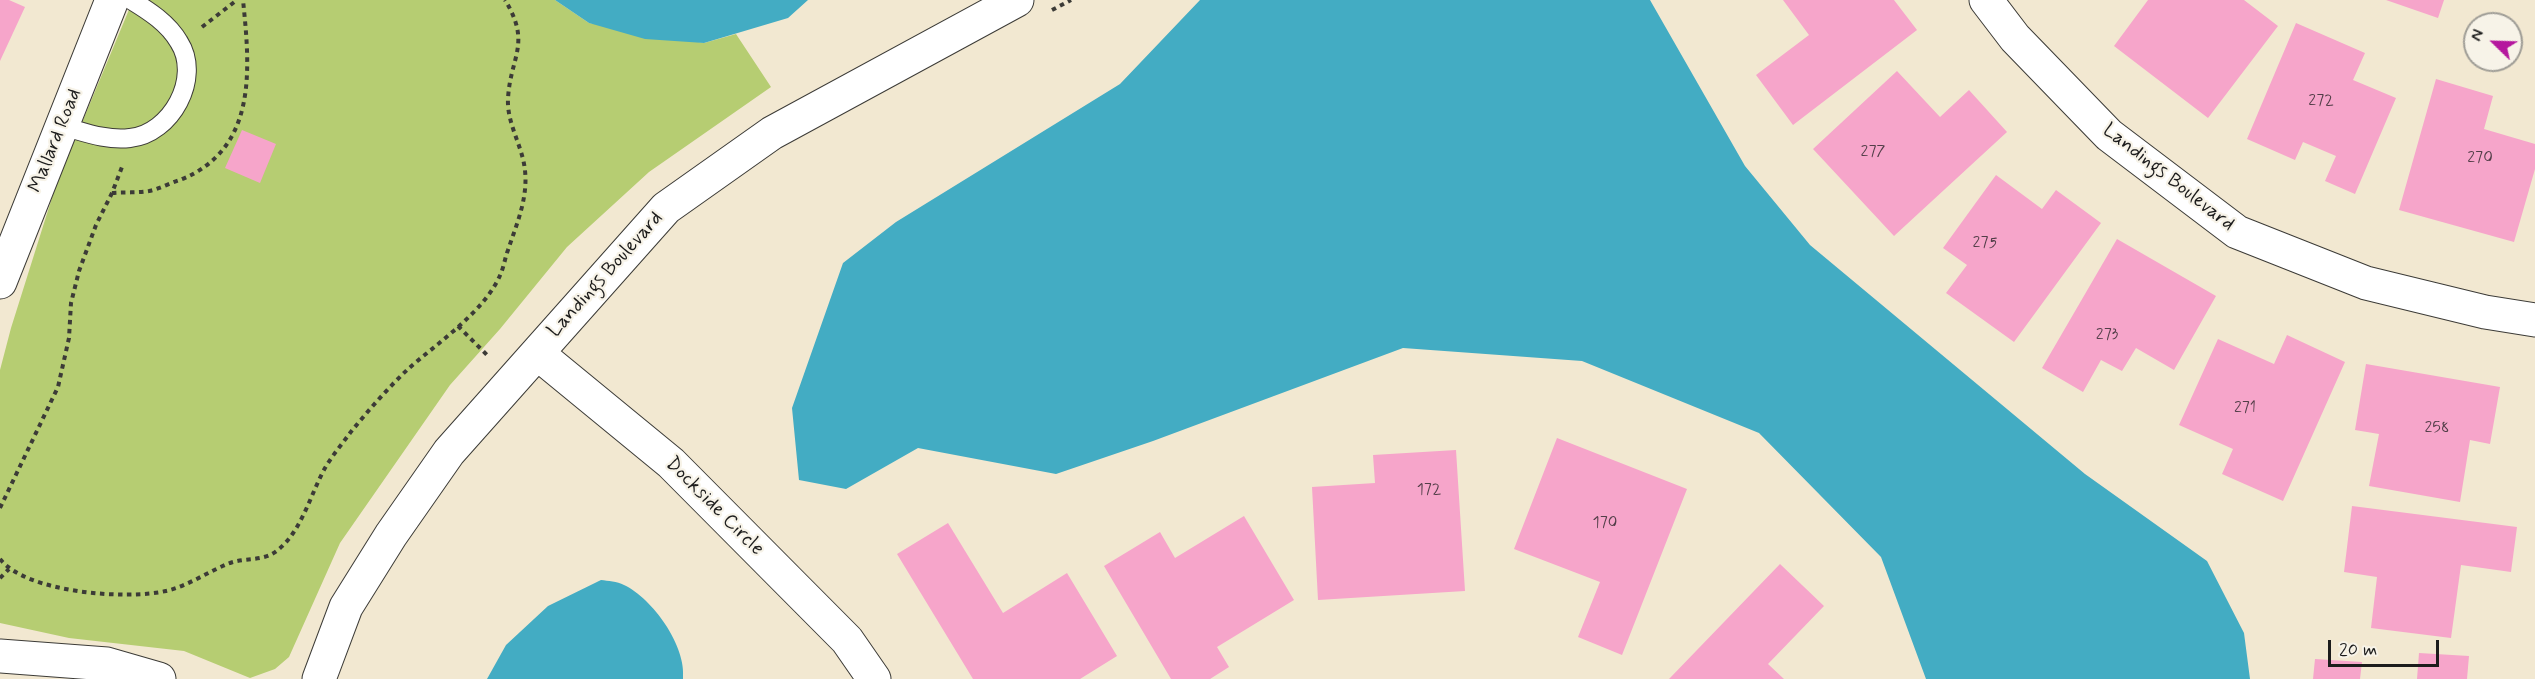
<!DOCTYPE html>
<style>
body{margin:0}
#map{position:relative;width:2535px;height:679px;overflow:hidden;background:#f2e8d1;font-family:Mynerve,sans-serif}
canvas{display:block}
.north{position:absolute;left:2463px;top:12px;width:60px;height:60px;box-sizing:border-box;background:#f7f3e8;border:2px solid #9f9d96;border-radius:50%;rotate:293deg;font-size:16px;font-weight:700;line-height:24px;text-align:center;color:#1c1c1c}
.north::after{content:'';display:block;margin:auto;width:21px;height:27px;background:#b5179e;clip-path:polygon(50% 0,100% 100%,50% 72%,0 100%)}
.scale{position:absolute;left:2328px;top:640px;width:111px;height:27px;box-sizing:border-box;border:3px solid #1c1c1c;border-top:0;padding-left:8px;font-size:18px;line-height:21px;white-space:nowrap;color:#1c1c1c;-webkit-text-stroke:4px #f7f3e8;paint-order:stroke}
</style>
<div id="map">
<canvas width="2535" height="679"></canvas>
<div class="north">N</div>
<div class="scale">20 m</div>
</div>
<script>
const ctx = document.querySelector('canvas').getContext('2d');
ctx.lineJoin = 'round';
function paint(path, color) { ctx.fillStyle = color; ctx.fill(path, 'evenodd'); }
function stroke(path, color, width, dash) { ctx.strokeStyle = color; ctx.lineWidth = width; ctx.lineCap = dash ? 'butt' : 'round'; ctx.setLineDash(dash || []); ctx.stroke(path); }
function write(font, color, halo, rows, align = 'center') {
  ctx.font = font + ' Mynerve,sans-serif'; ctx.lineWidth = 4.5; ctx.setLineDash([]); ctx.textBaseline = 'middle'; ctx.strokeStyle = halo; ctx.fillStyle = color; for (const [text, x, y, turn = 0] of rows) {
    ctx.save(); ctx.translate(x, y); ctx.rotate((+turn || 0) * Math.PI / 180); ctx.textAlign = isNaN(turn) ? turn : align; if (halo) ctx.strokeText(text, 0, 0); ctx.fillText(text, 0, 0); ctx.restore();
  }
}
paint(new Path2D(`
 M 133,0 L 555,0 L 589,23 L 704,43 L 736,34 L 771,87 L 649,172 L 567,247 L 500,329 L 450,385 L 340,543 L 289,657 L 275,669 L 250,678 L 184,651 L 69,638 L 0,623 L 0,370 L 11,328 L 56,185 Z`), '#b6cd72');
paint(new Path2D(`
 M 555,0 L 808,0 L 788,18 L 704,43 L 645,39 L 589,23 Z
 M 1200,0 L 1650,0 L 1745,166 L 1810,245 L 2085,474 L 2207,561 L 2244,633 L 2250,679 L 1926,679 L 1881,557 L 1759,433 L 1582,361 L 1403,348 L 1153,441 L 1056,474 L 918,448 L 846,489 L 799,480 L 792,408 L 843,263 L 896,222 L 1120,84 Z
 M 601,580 C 608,581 617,581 624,585 C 652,598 687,646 683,679 L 487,679 L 506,645 L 548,606 Z`), '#43acc3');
paint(new Path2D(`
 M 0,0 L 9,0 L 25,7 L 0,61 Z
 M 1783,0 L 1894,0 L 1917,30 L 1793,125 L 1756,75 L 1809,35 Z
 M 2148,0 L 2244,0 L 2278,26 L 2208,118 L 2114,46 Z
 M 2386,0 L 2444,0 L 2438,18 Z
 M 2296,23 L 2365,53 L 2353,80 L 2396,98 L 2355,194 L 2325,181 L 2336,156 L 2303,142 L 2295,160 L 2247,139 Z
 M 1897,71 L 1940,117 L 1969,90 L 2007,132 L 1894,236 L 1813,149 Z
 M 2436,79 L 2493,96 L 2484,129 L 2535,144 L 2535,169 L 2514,242 L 2399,210 Z
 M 242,130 L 276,144 L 260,183 L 225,168 Z
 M 1996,175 L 2042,209 L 2056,190 L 2101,223 L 2014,342 L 1946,293 L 1967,265 L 1943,248 Z
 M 2117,239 L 2216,296 L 2174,370 L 2136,348 L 2122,371 L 2101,360 L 2083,392 L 2042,368 Z
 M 2287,335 L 2345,362 L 2283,501 L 2222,474 L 2233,449 L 2179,425 L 2218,339 L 2274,364 Z
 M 2366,364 L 2500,387 L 2490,444 L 2470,440 L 2460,502 L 2369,486 L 2379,434 L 2355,430 Z
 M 1557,438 L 1687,489 L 1622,655 L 1578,637 L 1600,582 L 1514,549 Z
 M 1456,450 L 1465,591 L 1318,600 L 1312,487 L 1375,483 L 1373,455 Z
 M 2352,506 L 2517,527 L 2511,572 L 2461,565 L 2451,638 L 2371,628 L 2377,577 L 2344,572 Z
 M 1244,516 L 1294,600 L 1217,647 L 1229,667 L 1210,679 L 1171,679 L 1104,566 L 1160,532 L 1175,558 Z
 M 948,523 L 1003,613 L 1067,573 L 1117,656 L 1080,679 L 973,679 L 897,554 Z
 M 1780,564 L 1824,606 L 1768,664 L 1784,679 L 1669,679 Z
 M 2419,653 L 2469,656 L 2467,679 L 2417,679 Z
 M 2315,659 L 2362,662 L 2360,679 L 2313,679 Z`), '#f6a5ca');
const service = new Path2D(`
 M 62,126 C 84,132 107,141 130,138 C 171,134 202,78 179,42 C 168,23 149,11 131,0`);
const minor = new Path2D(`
 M 1986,0 L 2015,38 L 2109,135 L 2237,232 L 2366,283 L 2485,312 L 2535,320
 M 0,282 L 112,0
 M 537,353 L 671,463 L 847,640 L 874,679
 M 0,656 L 107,664 L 159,679
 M 319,679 L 346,607 L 391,535 L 449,452 L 666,208 L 772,133 L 1017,0`);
stroke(service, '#3c3b37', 20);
stroke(minor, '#3c3b37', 35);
stroke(new Path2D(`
 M 1052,10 L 1071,0
 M 202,27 L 237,0
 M 112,193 C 124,192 137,193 149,191 C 159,189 170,183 180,180 C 258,149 250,69 243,0
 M 458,326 L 488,356
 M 0,508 L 58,387 L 69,338 L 71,303 L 79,271 L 96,225 L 112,193 L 122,167
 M 0,559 C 27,593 126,600 166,591 C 188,586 209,571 230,563 C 247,557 265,562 279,549 C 302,530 311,493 325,468 C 332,456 342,444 350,433 C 367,412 387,389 407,370 C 437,343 486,311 501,273 C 504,266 505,258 508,250 C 518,220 531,192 523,159 C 518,139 507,120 508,99 C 510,57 532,44 505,0
 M 0,578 L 9,569`), '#3c3b37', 4, [4.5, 4.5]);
stroke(service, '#fff', 18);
stroke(minor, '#fff', 33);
write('16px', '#523e48', null, [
 ["272",2321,102],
 ["277",1873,153],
 ["270",2480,159],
 ["275",1985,244],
 ["273",2107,336],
 ["271",2245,409],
 ["258",2437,429],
 ["172",1429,491],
 ["170",1605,524]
]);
write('20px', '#1c1c1c', '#f7f3e8', [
 ["Mallard Road",56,141,-68],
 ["Landings Boulevard",2168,178,38],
 ["Landings Boulevard",606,275,-48],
 ["Dockside Circle",714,507,45]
]);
</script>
